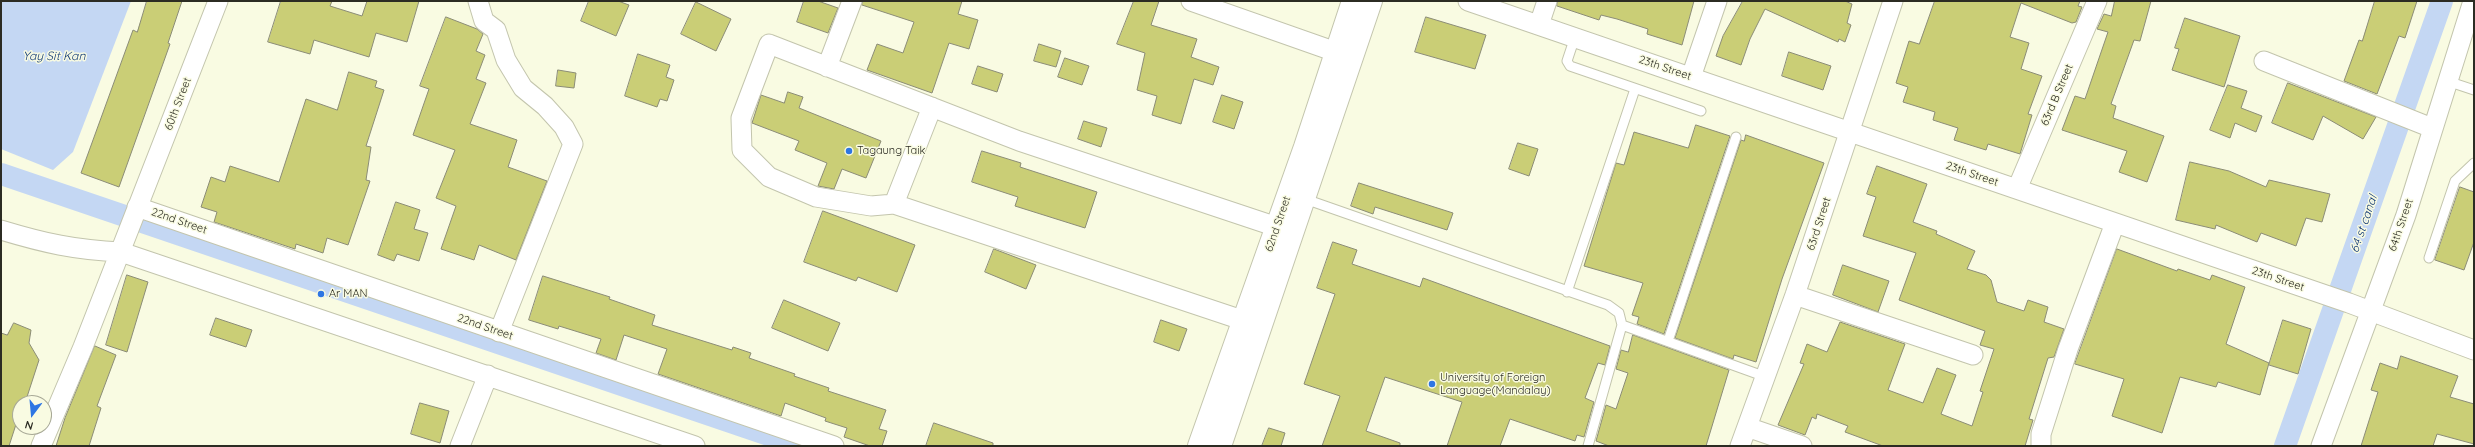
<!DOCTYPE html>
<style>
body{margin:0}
#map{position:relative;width:2475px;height:447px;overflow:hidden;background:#f9fbe2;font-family:Quicksand,sans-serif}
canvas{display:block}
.frame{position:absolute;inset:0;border:2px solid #2c2c23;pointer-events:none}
.north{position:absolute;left:12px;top:395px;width:40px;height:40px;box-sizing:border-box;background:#f9fbe2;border:1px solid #a7a896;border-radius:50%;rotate:196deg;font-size:11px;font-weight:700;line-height:16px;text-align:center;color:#2c2c23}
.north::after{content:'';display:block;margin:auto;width:14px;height:18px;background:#2e76e3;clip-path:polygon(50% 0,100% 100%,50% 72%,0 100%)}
</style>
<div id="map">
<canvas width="2475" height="447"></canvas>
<div class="frame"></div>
<div class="north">N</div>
</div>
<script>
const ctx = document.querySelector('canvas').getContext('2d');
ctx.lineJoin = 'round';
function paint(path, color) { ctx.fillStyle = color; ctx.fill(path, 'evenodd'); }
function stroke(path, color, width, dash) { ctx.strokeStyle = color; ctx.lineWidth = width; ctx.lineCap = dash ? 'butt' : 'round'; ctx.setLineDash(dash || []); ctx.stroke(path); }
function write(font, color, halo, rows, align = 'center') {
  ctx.font = font + ' Quicksand,sans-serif'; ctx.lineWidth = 3; ctx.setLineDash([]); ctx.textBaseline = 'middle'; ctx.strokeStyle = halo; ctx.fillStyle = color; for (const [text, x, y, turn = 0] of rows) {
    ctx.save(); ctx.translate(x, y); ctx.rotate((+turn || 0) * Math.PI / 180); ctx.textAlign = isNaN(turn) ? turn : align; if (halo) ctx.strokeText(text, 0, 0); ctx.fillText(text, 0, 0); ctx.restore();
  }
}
paint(new Path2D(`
 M 1,1 L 131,1 L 73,152 L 53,170 L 1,149 Z`), '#c4d7f3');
stroke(new Path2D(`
 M 1,174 L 801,446
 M 2285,446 L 2442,1`), '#c4d7f3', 22);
const building = new Path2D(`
 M 147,1 L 182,1 L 168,43 L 170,44 L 119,187 L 81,173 L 133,30 L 137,32 Z
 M 281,1 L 332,1 L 330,6 L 362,16 L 367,1 L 419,1 L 407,42 L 376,33 L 369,57 L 314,40 L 310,54 L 268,42 Z
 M 589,1 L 618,1 L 629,5 L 616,36 L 581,21 Z
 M 804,1 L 818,1 L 838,8 L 828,33 L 797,22 Z
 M 863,1 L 962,1 L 958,14 L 978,20 L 969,49 L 949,43 L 932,93 L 867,70 L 877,44 L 903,53 L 914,22 L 862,5 Z
 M 1134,1 L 1159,1 L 1151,25 L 1197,39 L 1191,57 L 1219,67 L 1213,85 L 1194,79 L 1181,124 L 1152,115 L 1157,96 L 1137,90 L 1145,53 L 1117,44 Z
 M 1558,1 L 1694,1 L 1682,45 L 1647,34 L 1648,29 L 1617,19 L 1601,15 L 1599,20 L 1557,6 Z
 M 1743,1 L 1845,1 L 1852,4 L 1847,23 L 1851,25 L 1845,42 L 1839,39 L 1838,42 L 1765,9 L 1750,39 L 1741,65 L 1716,56 L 1723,36 Z
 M 1935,1 L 2080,1 L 2078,6 L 2082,7 L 2076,22 L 2072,23 L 2021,3 L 2010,37 L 2029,43 L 2021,69 L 2042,76 L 2028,114 L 2032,115 L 2020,154 L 1988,144 L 1986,150 L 1954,140 L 1958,128 L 1933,120 L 1935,112 L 1903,102 L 1908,87 L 1896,83 L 1909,41 L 1919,44 Z
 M 2115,1 L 2151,1 L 2140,41 L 2134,40 L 2111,104 L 2116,106 L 2113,118 L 2164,136 L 2147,182 L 2119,172 L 2127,151 L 2062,130 L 2075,96 L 2085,99 L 2108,32 L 2097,29 L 2104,14 L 2111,16 Z
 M 2375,1 L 2417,1 L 2405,38 L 2399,36 L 2377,94 L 2344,81 L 2359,40 L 2362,41 Z
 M 696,2 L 731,19 L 716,51 L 681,34 Z
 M 446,17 L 477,29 L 483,34 L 476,51 L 485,55 L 476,79 L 486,83 L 470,124 L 517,140 L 508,167 L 547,181 L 516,260 L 479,245 L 474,260 L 441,249 L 456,206 L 436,198 L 455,150 L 413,135 L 429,89 L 420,86 Z
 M 1426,17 L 1486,35 L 1475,69 L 1415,52 Z
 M 2185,18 L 2240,36 L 2224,87 L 2172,70 L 2179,49 L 2175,48 Z
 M 1039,44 L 1061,51 L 1056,67 L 1034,61 Z
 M 1789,52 L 1831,66 L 1823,90 L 1782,76 Z
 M 638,54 L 670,65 L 666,77 L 674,80 L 667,101 L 660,99 L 657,107 L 625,96 Z
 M 1065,58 L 1089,66 L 1082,85 L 1058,77 Z
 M 978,66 L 1003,74 L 997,92 L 972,84 Z
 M 558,70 L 576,73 L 574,88 L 556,86 Z
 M 349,72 L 377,81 L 375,87 L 384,90 L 366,146 L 371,147 L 366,180 L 370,181 L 348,245 L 327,238 L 323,253 L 296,244 L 295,249 L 214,222 L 217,212 L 201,207 L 211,177 L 225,182 L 230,166 L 279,182 L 306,99 L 337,110 Z
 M 2288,83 L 2376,117 L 2363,139 L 2323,116 L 2313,140 L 2272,123 Z
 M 2228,85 L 2247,91 L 2241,108 L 2262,116 L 2256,132 L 2235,123 L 2230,138 L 2210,130 Z
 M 788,92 L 803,97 L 799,108 L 881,141 L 866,178 L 842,169 L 834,189 L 818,186 L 827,163 L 795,150 L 799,141 L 752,123 L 761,95 L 784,103 Z
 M 1222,95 L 1243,102 L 1234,129 L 1213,122 Z
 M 1084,121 L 1107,128 L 1101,147 L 1078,139 Z
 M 1696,125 L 1730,136 L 1664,334 L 1637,324 L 1639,317 L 1632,315 L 1643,283 L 1584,266 L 1616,163 L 1624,165 L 1634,132 L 1688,148 Z
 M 1746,135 L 1824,163 L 1782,279 L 1756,362 L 1734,355 L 1733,359 L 1675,338 L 1741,140 L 1744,141 Z
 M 1518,143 L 1538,149 L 1529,176 L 1509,169 Z
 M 982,151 L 1021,163 L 1020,167 L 1097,192 L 1085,228 L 1015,206 L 1018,197 L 972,182 Z
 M 2190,162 L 2229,171 L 2266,187 L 2269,180 L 2330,194 L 2322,222 L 2306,218 L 2296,246 L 2261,233 L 2257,242 L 2216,225 L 2215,229 L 2176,220 Z
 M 1877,166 L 1927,184 L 1913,222 L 1937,231 L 1936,234 L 1975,251 L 1967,269 L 1986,275 L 1991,280 L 1997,302 L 2024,311 L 2028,300 L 2048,307 L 2044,322 L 2064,329 L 2054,357 L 2048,358 L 2029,419 L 2033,420 L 2025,446 L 1883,446 L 1845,432 L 1848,426 L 1817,414 L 1816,419 L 1812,417 L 1805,435 L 1778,425 L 1804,364 L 1800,363 L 1807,344 L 1827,352 L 1840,322 L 1905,344 L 1888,390 L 1923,403 L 1937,368 L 1956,375 L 1941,414 L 1972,426 L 1983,392 L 1980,391 L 1994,349 L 1980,345 L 1985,331 L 1899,300 L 1916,253 L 1863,236 L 1876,197 L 1867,194 Z
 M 1359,183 L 1453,213 L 1447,230 L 1375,207 L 1373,214 L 1351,206 Z
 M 2460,187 L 2474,192 L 2474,242 L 2464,270 L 2435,260 Z
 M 396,202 L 420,210 L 414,229 L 428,233 L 419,261 L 397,254 L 394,261 L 378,255 Z
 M 823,211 L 915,245 L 897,292 L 858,277 L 856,281 L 804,262 Z
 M 1333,242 L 1357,250 L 1352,264 L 1420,287 L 1423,278 L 1610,346 L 1605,365 L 1598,363 L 1585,398 L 1594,402 L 1584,437 L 1577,435 L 1575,441 L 1510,419 L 1500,446 L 1447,446 L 1462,402 L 1385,377 L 1366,431 L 1400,443 L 1400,446 L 1322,446 L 1340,396 L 1304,384 L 1335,294 L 1317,288 Z
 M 994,249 L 1036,265 L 1026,289 L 985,272 Z
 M 2117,249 L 2177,271 L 2178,269 L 2210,280 L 2212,275 L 2245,287 L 2226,344 L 2269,363 L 2260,395 L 2218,382 L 2216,387 L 2180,377 L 2162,433 L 2112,416 L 2124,379 L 2075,364 Z
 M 1843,265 L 1889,281 L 1878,312 L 1833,295 Z
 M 127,275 L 148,282 L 127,352 L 106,345 Z
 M 543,276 L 610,297 L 609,299 L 655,315 L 652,325 L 732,350 L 733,347 L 751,353 L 749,358 L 795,374 L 794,376 L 829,388 L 828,391 L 886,410 L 879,429 L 887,431 L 882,446 L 870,446 L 844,437 L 847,428 L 825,421 L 826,418 L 785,403 L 781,416 L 658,374 L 667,349 L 624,335 L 616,360 L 596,353 L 601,339 L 559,326 L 558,329 L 529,320 Z
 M 784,300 L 840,323 L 828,351 L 772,328 Z
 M 216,318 L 252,330 L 246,347 L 210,335 Z
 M 1161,320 L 1187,329 L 1179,351 L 1154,342 Z
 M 2283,320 L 2311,329 L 2298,374 L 2269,365 Z
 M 14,323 L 31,330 L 29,343 L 39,360 L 25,403 L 20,403 L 20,412 L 9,446 L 1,446 L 1,333 L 7,335 Z
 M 1633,335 L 1729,370 L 1706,446 L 1609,446 L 1596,441 L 1606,405 L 1616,409 L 1628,373 L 1616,369 L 1621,350 L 1628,352 Z
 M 95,346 L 116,355 L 97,406 L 101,408 L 89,446 L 56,446 L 65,418 Z
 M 2401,356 L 2458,376 L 2450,397 L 2474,404 L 2474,444 L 2437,434 L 2433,446 L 2361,446 L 2378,392 L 2371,390 L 2380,363 L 2397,369 Z
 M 420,403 L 449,411 L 440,443 L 411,434 Z
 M 934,423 L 993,443 L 993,446 L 926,446 Z
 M 1269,428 L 1285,433 L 1281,446 L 1262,446 Z`);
paint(building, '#cace76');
stroke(building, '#8b8c76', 1);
const service = new Path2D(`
 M 1575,37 L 1567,61 L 1570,66 L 1701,111
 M 2447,81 L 2474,90
 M 1305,199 L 1608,305 L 1619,313 L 1622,325
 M 2429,258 L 2455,181 L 2474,163
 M 1567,292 L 1635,89
 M 1668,341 L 1736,137
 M 1588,446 L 1622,325 L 1766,377`);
const minor = new Path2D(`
 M 478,1 L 484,21 L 496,30 L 506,60 L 523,88 L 545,106 L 564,127 L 573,144 L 499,332
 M 1191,1 L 1336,52
 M 1468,1 L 2349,303 L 2474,350
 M 1539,25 L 1547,1
 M 2264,61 L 2432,128
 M 827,67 L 852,1
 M 1691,77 L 1717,1
 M 2017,189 L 2097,1
 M 894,204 L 932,107
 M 137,207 L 834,446
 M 1,230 C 44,243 75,250 121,252 L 695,446
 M 1795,295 L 1973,355
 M 1257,325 L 894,204 L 871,206 L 816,197 L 769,177 L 742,150 L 741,118 L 769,44 L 1019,141 L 1277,227
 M 1747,427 L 1802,446
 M 41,446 L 83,347 L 218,1
 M 460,446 L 488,375
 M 1740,446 L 1795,295 L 1893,1
 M 2041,446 L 2041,434 L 2068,349 L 2115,223
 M 2321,446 L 2406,215 L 2473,1`);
const secondary = new Path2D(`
 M 1199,446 L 1305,147 L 1353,1
 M 1220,446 L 1371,1`);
stroke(service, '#c3c5ad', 11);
stroke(minor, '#c3c5ad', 21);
stroke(secondary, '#c3c5ad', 24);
stroke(service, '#fff', 9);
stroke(minor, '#fff', 19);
stroke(secondary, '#fff', 22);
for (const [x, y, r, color] of [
 [849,151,4,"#2e76e3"],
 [321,294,4,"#2e76e3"],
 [1432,384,4,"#2e76e3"]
]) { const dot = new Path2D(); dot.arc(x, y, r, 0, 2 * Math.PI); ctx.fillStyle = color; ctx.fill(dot); stroke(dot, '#f9fbe2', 1.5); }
write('11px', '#2c2c23', '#f9fbe2', [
 ["23th Street",1665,68,19],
 ["63rd B Street",2057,95,-67],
 ["60th Street",178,104,-69],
 ["23th Street",1972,174,19],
 ["22nd Street",179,221,19],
 ["62nd Street",1278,224,-71],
 ["63rd Street",1819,224,-72],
 ["64th Street",2401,225,-71],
 ["23th Street",2278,279,19],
 ["22nd Street",485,327,19]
]);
write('11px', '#2c2c23', '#f9fbe2', [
 ["Tagaung Taik",857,151],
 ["Ar MAN",329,294],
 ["University of Foreign",1440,378],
 ["Language(Mandalay)",1440,391]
], 'left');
write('italic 12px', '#113976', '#f9fbe2', [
 ["Yay Sit Kan",54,56],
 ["64 st canal",2364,224,-71]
]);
</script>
